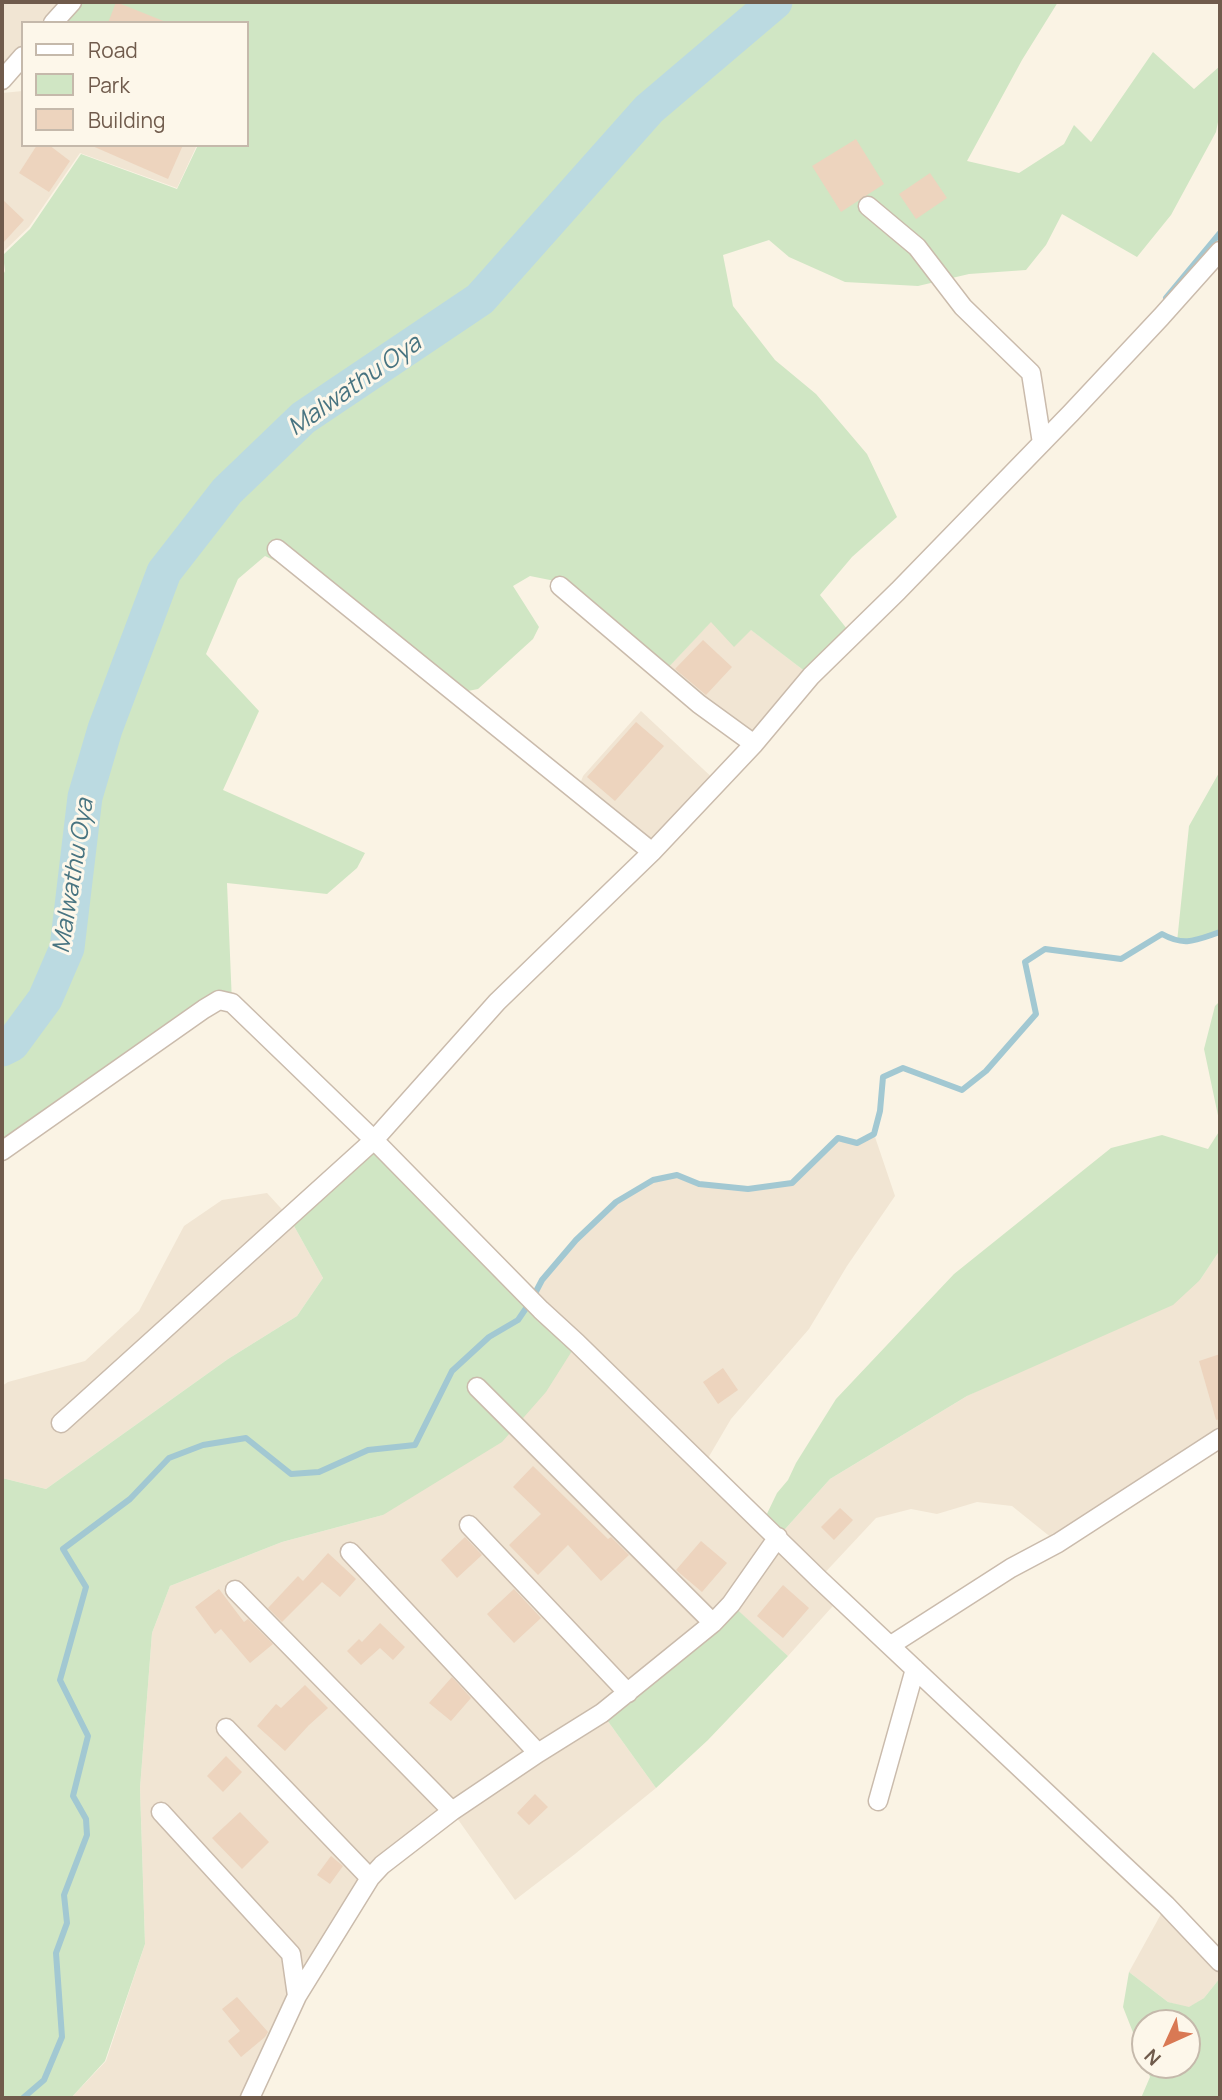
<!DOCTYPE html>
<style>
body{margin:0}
#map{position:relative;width:1222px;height:2100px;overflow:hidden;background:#faf3e4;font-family:Manrope,sans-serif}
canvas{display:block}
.frame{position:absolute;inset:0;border:4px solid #705b4c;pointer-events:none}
.legend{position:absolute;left:21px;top:21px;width:228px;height:126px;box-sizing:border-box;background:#fdf7ea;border:2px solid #c5b9ab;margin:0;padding:9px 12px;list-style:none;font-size:21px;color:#705b4c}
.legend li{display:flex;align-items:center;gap:14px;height:35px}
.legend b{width:35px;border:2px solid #c5b9ab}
.north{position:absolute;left:1131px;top:2009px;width:70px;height:70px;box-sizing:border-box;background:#fdf7ea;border:2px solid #c5b9ab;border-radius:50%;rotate:225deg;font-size:19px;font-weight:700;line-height:28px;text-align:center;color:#705b4c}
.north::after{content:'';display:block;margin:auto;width:24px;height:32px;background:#d97954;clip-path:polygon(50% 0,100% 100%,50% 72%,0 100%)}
</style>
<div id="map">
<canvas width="1222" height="2100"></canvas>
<div class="frame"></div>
<ul class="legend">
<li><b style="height:9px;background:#fff"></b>Road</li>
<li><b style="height:19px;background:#d0e6c4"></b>Park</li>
<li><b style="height:19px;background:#edd4be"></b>Building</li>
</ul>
<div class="north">N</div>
</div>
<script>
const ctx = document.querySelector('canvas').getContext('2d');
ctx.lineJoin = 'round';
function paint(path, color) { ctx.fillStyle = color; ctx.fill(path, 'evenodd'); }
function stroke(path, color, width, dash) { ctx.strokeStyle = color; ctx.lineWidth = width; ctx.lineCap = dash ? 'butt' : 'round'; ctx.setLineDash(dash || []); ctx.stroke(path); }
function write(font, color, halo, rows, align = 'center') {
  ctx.font = font + ' Manrope,sans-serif'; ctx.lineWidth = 6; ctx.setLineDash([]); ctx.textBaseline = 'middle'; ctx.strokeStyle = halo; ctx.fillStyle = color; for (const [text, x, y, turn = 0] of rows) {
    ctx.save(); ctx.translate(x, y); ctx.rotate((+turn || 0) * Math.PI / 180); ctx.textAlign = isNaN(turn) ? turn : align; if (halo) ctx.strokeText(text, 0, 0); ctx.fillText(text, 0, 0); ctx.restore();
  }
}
paint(new Path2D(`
 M 2,2 L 63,2 L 44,23 L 23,23 L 23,46 L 2,70 Z
 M 23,91 L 23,145 L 197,145 L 177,188 L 80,153 L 29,227 L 2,253 L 2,93 Z
 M 711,621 L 750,629 L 811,676 L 754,744 L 666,670 Z
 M 641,711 L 718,783 L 652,852 L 579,787 L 583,776 Z
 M 874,1134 L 895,1196 L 847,1266 L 809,1329 L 731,1419 L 704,1465 L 778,1537 L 830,1479 L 967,1396 L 1200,1280 L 1220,1250 L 1220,1438 L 1058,1543 L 1012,1506 L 977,1502 L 937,1514 L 911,1509 L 876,1518 L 819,1579 L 840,1598 L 788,1656 L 731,1605 L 602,1713 L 656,1788 L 575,1854 L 515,1900 L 452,1811 L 370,1878 L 250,2098 L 71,2098 L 106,2061 L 145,1944 L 140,1788 L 152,1633 L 170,1586 L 282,1542 L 383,1515 L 531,1301 L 542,1280 L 576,1240 L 616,1202 L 653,1180 L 677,1175 L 699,1184 L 747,1189 L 792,1183 L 838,1138 L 857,1143 Z
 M 267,1193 L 289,1217 L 323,1278 L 297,1316 L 228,1359 L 46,1489 L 2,1478 L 2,1386 L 8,1382 L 85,1361 L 139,1311 L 184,1226 L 222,1200 Z
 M 1166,1905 L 1220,1962 L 1220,1978 L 1204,1998 L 1189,2008 L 1168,2002 L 1129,1972 Z`), '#f1e5d3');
paint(new Path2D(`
 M 77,2 L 1058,2 L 1022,60 L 967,161 L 1019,173 L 1064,144 L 1074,125 L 1091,142 L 1153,52 L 1194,89 L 1220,66 L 1220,112 L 1216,132 L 1171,215 L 1137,257 L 1062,214 L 1046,245 L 1026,270 L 969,274 L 918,286 L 845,282 L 789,257 L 769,240 L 723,255 L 733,306 L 775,360 L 816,394 L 867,454 L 897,517 L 852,557 L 820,595 L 851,634 L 811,676 L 751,630 L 734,647 L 711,622 L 666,670 L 560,582 L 530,576 L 513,586 L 539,627 L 533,639 L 478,689 L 463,692 L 302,574 L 265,556 L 238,579 L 206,654 L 259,711 L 223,790 L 365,853 L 357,868 L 327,894 L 227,883 L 232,1003 L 219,1000 L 2,1149 L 2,277 L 5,271 L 3,255 L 30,229 L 81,154 L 177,189 L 198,145 L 247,145 L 247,23 L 59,23 Z
 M 1220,771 L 1220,932 L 1197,940 L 1177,942 L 1189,826 Z
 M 1220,1001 L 1220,1125 L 1204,1049 L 1215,1006 Z
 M 1220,1130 L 1220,1250 L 1200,1280 L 1173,1305 L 967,1396 L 830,1479 L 778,1537 L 763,1522 L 777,1493 L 788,1480 L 796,1463 L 836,1399 L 954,1274 L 1111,1148 L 1162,1135 L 1208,1149 Z
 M 374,1140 L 577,1343 L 546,1392 L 502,1442 L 383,1515 L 282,1542 L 170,1586 L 152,1633 L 140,1788 L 145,1944 L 105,2061 L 71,2098 L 2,2098 L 2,1478 L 46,1489 L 228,1359 L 297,1316 L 323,1278 L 289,1217 Z
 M 731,1604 L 788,1656 L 708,1740 L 656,1788 L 602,1713 Z
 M 1129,1972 L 1168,2002 L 1189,2007 L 1204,1998 L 1220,1978 L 1220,2098 L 1141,2098 L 1150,2077 L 1146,2065 L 1187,2065 L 1187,2023 L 1145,2023 L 1145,2063 L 1123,2007 Z`), '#d0e6c4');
stroke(new Path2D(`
 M 1166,298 L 1220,233
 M 23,2098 L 44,2080 L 62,2037 L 56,1953 L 67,1923 L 64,1895 L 87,1835 L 86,1819 L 73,1796 L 88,1736 L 60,1680 L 86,1587 L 63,1549 L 130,1499 L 169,1458 L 203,1445 L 246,1438 L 291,1474 L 319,1472 L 368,1450 L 415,1445 L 452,1371 L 489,1337 L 518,1320 L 531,1301 L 542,1280 L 576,1240 L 616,1202 L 653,1180 L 677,1175 L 699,1184 L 748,1189 L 792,1183 L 838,1138 L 857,1143 L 874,1134 L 880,1111 L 883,1077 L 903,1068 L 962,1090 L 986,1071 L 1036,1014 L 1025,962 L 1045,949 L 1121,959 L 1162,934 C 1185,947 1196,940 1220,932`), '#a2c8d2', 6);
stroke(new Path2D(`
 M 2,1049 L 12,1044 L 45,999 L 67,948 L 85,797 L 105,729 L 164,572 L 227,491 L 303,418 L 480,299 L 649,109 L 775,2`), '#bbdae1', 35);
paint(new Path2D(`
 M 116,2 L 166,22 L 165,23 L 108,23 Z
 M 856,139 L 884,184 L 841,212 L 812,166 Z
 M 37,145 L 49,145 L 70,161 L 49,192 L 19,173 Z
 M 90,145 L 183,145 L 168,179 Z
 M 930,173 L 947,198 L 916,219 L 899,194 Z
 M 2,199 L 24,220 L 2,244 Z
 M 703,640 L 732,667 L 706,695 L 675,669 Z
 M 636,722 L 664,746 L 615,801 L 587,777 Z
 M 1220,1354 L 1220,1419 L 1216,1420 L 1199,1361 Z
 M 723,1368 L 738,1390 L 718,1404 L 703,1382 Z
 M 533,1466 L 608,1539 L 611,1537 L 629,1555 L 601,1581 L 568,1545 L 538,1575 L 509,1545 L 541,1514 L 513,1487 Z
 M 840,1508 L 853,1520 L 834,1540 L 821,1527 Z
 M 465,1537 L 482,1555 L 457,1578 L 441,1560 Z
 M 701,1541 L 727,1563 L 702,1592 L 676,1570 Z
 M 328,1553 L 356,1579 L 340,1597 L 322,1582 L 282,1622 L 268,1608 L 298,1576 L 303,1581 Z
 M 783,1585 L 809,1608 L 783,1638 L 757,1616 Z
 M 219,1589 L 244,1622 L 248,1619 L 273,1644 L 250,1663 L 221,1629 L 215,1634 L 195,1607 Z
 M 514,1589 L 541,1618 L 514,1643 L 487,1614 Z
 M 380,1623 L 405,1647 L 393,1660 L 380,1648 L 361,1665 L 347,1651 L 359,1639 L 362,1642 Z
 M 452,1677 L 471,1698 L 451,1721 L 429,1703 Z
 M 305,1685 L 328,1708 L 309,1725 L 285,1751 L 257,1726 L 276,1704 L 281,1708 Z
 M 226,1756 L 242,1772 L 223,1792 L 207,1776 Z
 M 535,1794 L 548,1807 L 529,1825 L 517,1813 Z
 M 240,1812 L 269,1842 L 242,1869 L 212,1838 Z
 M 331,1856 L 343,1866 L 330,1884 L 317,1875 Z
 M 237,1997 L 268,2032 L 265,2037 L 241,2057 L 228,2041 L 240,2031 L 222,2009 Z`), '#edd4be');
const street = new Path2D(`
 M 53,23 L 72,2
 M 2,80 L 23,56
 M 868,206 L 917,247 L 963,307 L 1031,373 L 1042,443
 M 277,549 L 652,852
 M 560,586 L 699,704 L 754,744
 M 2,1151 L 204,1009 L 219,1000 L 232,1003 L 374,1140 L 541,1310 L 577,1343 L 819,1579 L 1166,1905 L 1220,1962
 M 477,1387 L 713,1623
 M 61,1423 L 374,1140 L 497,1002 L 652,852 L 754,744 L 811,676 L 898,591 L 1071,413 L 1161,317 L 1220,251
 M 469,1525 L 628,1693
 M 350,1552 L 538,1753
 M 235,1590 L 452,1811
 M 891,1645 L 1011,1568 L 1058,1543 L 1220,1438
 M 226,1728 L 370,1878
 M 878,1801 L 915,1669
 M 161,1812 L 291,1954 L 297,1996
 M 250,2098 L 297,1996 L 370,1878 L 382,1865 L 452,1811 L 538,1753 L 602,1713 L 713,1623 L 731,1604 L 778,1537`);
stroke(street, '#cabbac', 21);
stroke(street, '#fff', 18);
write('italic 24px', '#487481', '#fdf7ea', [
 ["Malwathu Oya",355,386,-35],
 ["Malwathu Oya",74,876,-81]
]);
</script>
